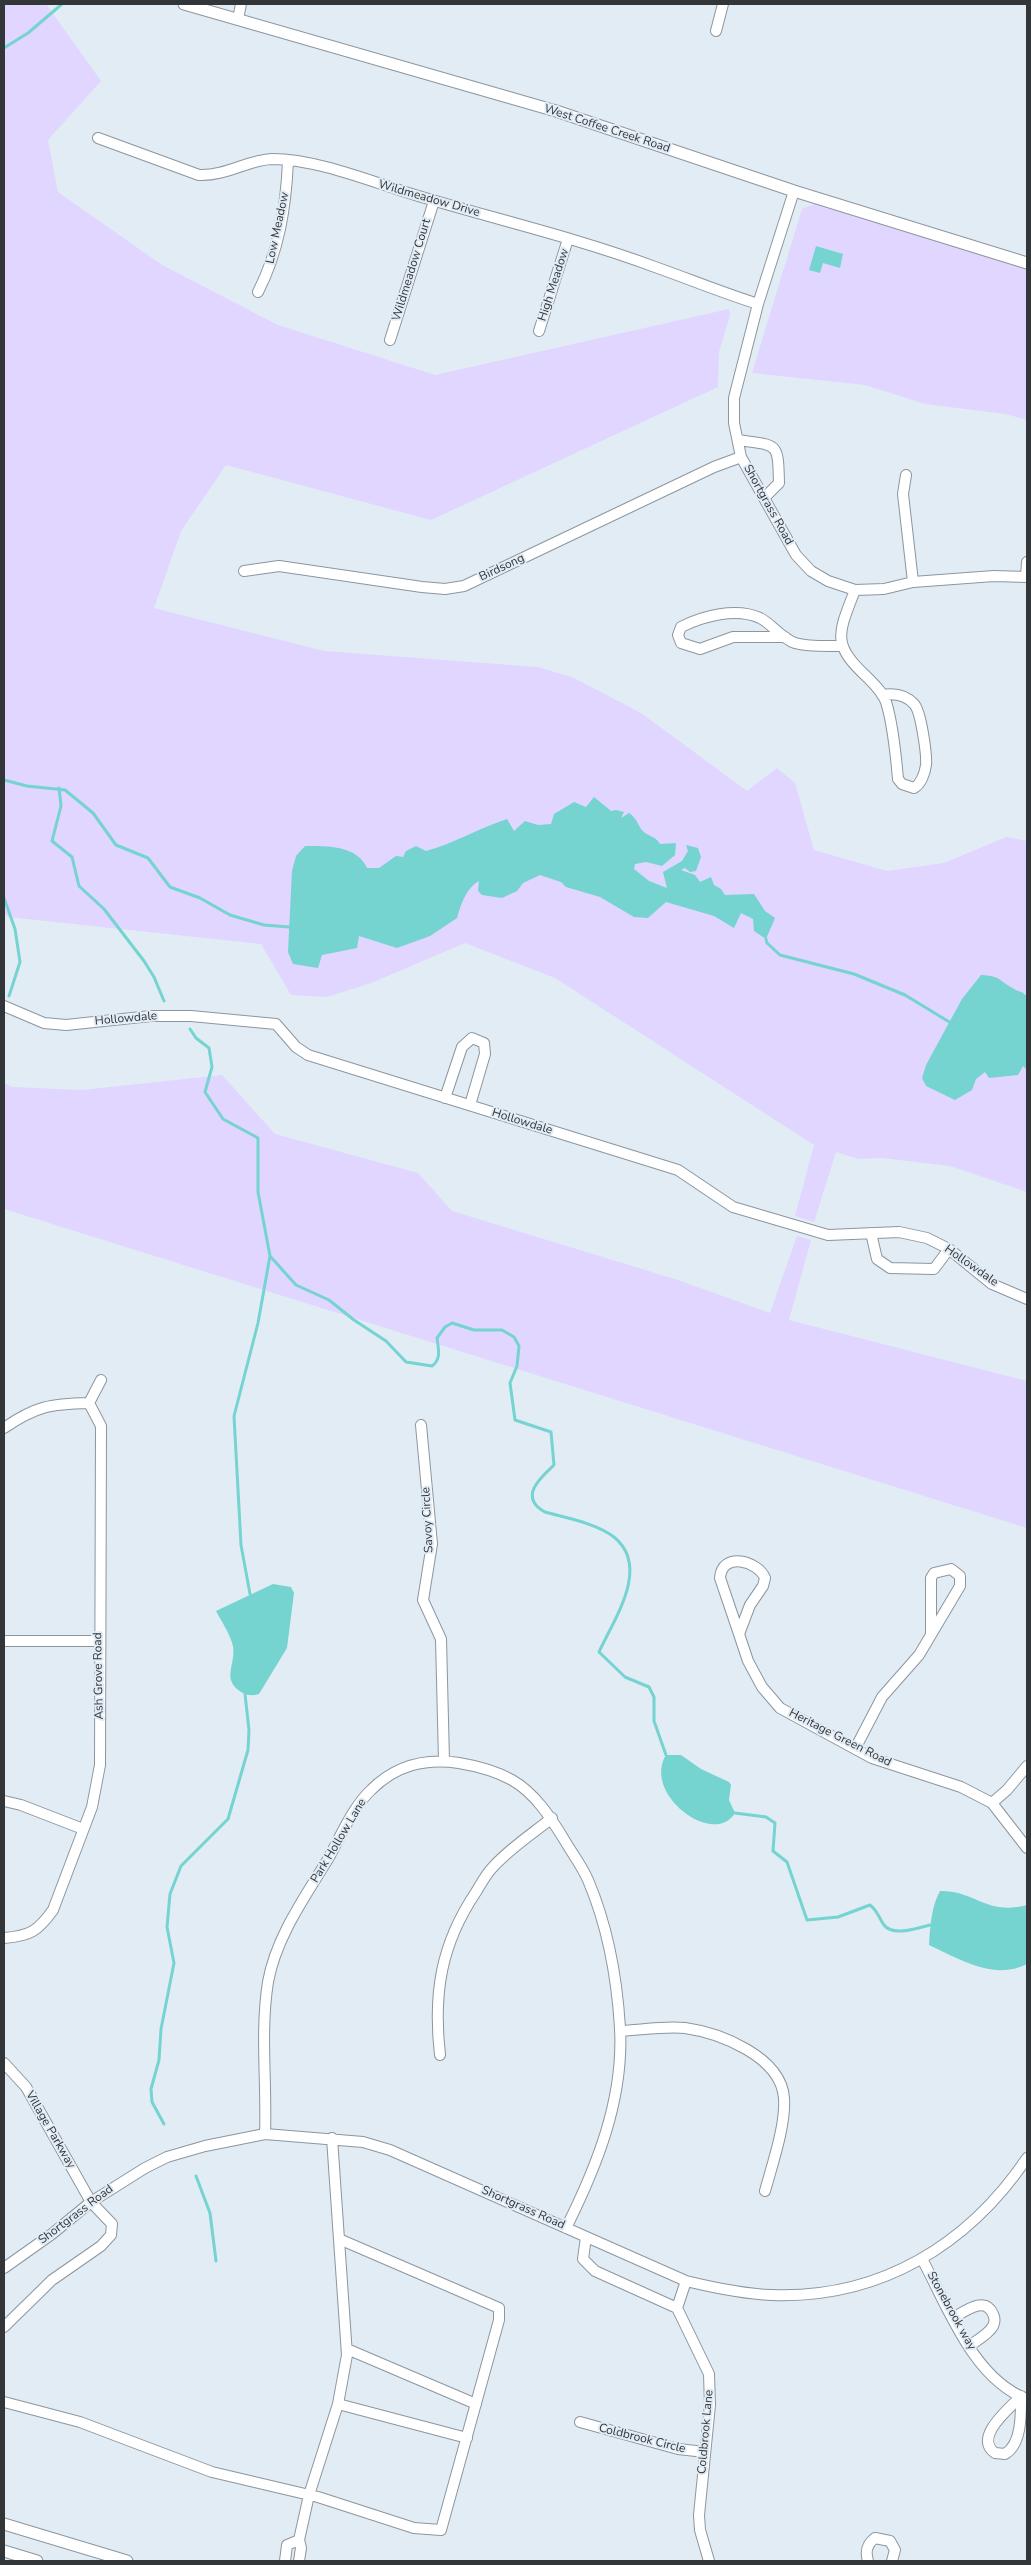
<!DOCTYPE html>
<style>
body{margin:0}
#map{position:relative;width:1031px;height:2565px;overflow:hidden;background:#e2ecf5;font-family:"Nunito Sans",sans-serif}
canvas{display:block}
.frame{position:absolute;inset:0;border:5px solid #323639;pointer-events:none}
</style>
<div id="map">
<canvas width="1031" height="2565"></canvas>
<div class="frame"></div>
</div>
<script>
const ctx = document.querySelector('canvas').getContext('2d');
ctx.lineJoin = 'round';
function paint(path, color) { ctx.fillStyle = color; ctx.fill(path, 'evenodd'); }
function stroke(path, color, width, dash) { ctx.strokeStyle = color; ctx.lineWidth = width; ctx.lineCap = dash ? 'butt' : 'round'; ctx.setLineDash(dash || []); ctx.stroke(path); }
function write(font, color, halo, rows, align = 'center') {
  ctx.font = font + ' "Nunito Sans",sans-serif'; ctx.lineWidth = 4; ctx.setLineDash([]); ctx.textBaseline = 'middle'; ctx.strokeStyle = halo; ctx.fillStyle = color; for (const [text, x, y, turn = 0] of rows) {
    ctx.save(); ctx.translate(x, y); ctx.rotate((+turn || 0) * Math.PI / 180); ctx.textAlign = isNaN(turn) ? turn : align; if (halo) ctx.strokeText(text, 0, 0); ctx.fillText(text, 0, 0); ctx.restore();
  }
}
paint(new Path2D(`
 M 4,4 L 46,4 L 101,81 L 48,140 L 58,192 L 162,265 L 278,325 L 435,375 L 729,309 L 730,315 L 719,352 L 718,387 L 431,520 L 226,465 L 181,531 L 154,608 L 324,651 L 538,667 L 574,678 L 641,713 L 747,791 L 777,768 L 795,783 L 814,850 L 887,871 L 944,863 L 1006,837 L 1027,841 L 1027,1192 L 950,1166 L 882,1158 L 859,1159 L 836,1152 L 814,1222 L 795,1216 L 814,1145 L 555,978 L 465,943 L 371,983 L 327,997 L 291,995 L 261,944 L 8,917 L 4,914 Z
 M 817,203 L 1027,268 L 1027,420 L 1006,414 L 925,404 L 865,385 L 752,373 L 802,209 Z
 M 222,1075 L 275,1134 L 418,1173 L 452,1211 L 678,1280 L 770,1313 L 797,1236 L 811,1240 L 789,1320 L 1027,1381 L 1027,1528 L 4,1209 L 4,1083 L 12,1087 L 82,1090 Z`), '#e0d6ff');
paint(new Path2D(`
 M 816,246 L 843,254 L 840,268 L 823,263 L 820,273 L 809,270 Z
 M 594,797 L 611,811 L 616,810 L 624,812 L 621,818 L 629,813 C 636,818 637,822 641,829 C 646,836 656,836 660,844 L 676,843 L 675,855 L 662,866 L 646,862 L 635,864 L 634,869 L 649,881 L 667,888 L 663,872 L 682,861 L 688,851 L 686,845 L 698,848 L 701,857 L 696,871 L 690,872 L 685,868 L 681,870 L 695,875 L 700,882 L 711,877 L 714,885 L 721,889 L 725,895 L 754,894 L 765,911 L 775,918 L 766,939 L 754,931 L 753,919 L 741,913 L 734,928 L 714,916 L 666,902 L 648,918 L 634,917 L 600,897 L 566,887 L 561,882 L 540,875 L 523,883 L 517,891 L 502,898 L 482,895 L 478,891 L 479,881 C 466,888 461,904 457,918 L 430,936 L 397,948 L 359,936 L 357,948 L 322,955 L 318,968 L 293,964 L 288,952 L 292,871 L 296,856 L 305,846 C 326,846 357,845 367,868 L 379,868 L 396,856 L 403,857 L 406,851 L 416,846 L 426,851 C 455,843 479,828 507,819 L 514,831 L 525,821 L 538,825 L 551,824 L 554,814 L 574,802 L 586,807 Z
 M 981,975 C 1001,976 998,980 1014,989 C 1019,992 1023,991 1027,997 L 1027,1070 L 1023,1066 L 1018,1075 L 989,1078 L 985,1072 L 976,1079 L 972,1090 L 955,1100 L 926,1086 L 922,1078 L 926,1065 L 962,999 Z
 M 273,1584 L 291,1587 L 294,1593 L 287,1648 L 259,1694 C 253,1696 247,1696 241,1692 C 221,1679 236,1665 233,1646 C 230,1634 222,1622 216,1611 Z
 M 666,1755 L 681,1755 L 701,1769 L 729,1782 L 731,1785 L 729,1800 L 735,1813 C 714,1848 642,1794 666,1755 Z
 M 940,1891 C 974,1890 987,1916 1027,1905 L 1027,1964 C 995,1981 959,1959 929,1945 C 930,1928 931,1907 940,1891 Z`), '#75d3d0');
stroke(new Path2D(`
 M 4,48 L 28,33 L 62,4
 M 4,780 L 27,786 L 65,790 L 93,813 L 116,845 L 148,858 L 170,887 L 200,898 L 230,915 L 264,925 L 289,927
 M 59,788 L 61,806 L 52,841 L 72,857 L 79,886 L 104,909 L 144,961 L 154,977 L 164,1001
 M 4,898 L 15,929 L 20,962 L 9,996
 M 766,939 L 767,943 L 780,955 L 854,974 L 905,995 L 951,1023
 M 190,1029 L 196,1038 L 209,1048 L 212,1067 L 205,1092 L 223,1119 L 258,1138 L 258,1192 L 270,1256 L 258,1323 L 234,1416 L 241,1545 L 250,1594
 M 270,1256 L 296,1285 L 329,1300 L 354,1320 L 386,1341 L 406,1362 L 432,1366 C 442,1359 438,1348 437,1338 L 445,1327 L 452,1323 L 474,1330 L 502,1330 L 514,1337 L 519,1346 L 517,1366 L 510,1383 L 515,1420 L 551,1432 L 554,1465 C 540,1478 518,1497 545,1512 C 566,1518 596,1523 614,1537 C 651,1567 614,1619 599,1652 L 625,1677 L 649,1687 L 654,1697 L 654,1721 L 666,1755
 M 735,1813 L 766,1817 L 775,1823 L 773,1851 L 787,1862 L 807,1920 L 838,1917 L 870,1905 C 877,1910 879,1918 884,1925 C 893,1937 917,1928 930,1925
 M 164,2124 L 152,2102 L 151,2089 L 159,2060 L 161,2029 L 174,1963 L 167,1927 L 170,1894 L 181,1866 L 228,1819 L 248,1750 L 249,1730 L 245,1694
 M 196,2176 L 210,2213 L 216,2261`), '#75d3d0', 3);
const minor = new Path2D(`
 M 238,19 L 241,4
 M 716,31 L 723,4
 M 98,138 L 199,175 C 227,176 247,160 272,159 C 317,159 372,182 415,195 C 495,219 577,238 655,267 C 689,279 723,293 758,304
 M 794,191 L 758,304 L 734,398 L 734,423 L 741,457 L 796,555 L 811,571 L 828,581 L 855,590 L 884,589 L 913,582 L 994,576 L 1027,577
 M 258,292 C 279,251 286,207 288,161
 M 539,331 L 568,239
 M 390,340 L 434,201
 M 738,440 C 778,446 778,441 779,483 L 764,498
 M 906,475 L 903,494 L 913,582
 M 244,571 L 279,566 L 422,587 L 445,589 L 464,586 L 714,467 L 741,457
 M 1026,577 L 1027,562
 M 855,590 C 838,634 831,644 868,678 C 875,685 883,693 886,702 C 893,724 896,756 898,779 L 902,784 L 914,788 C 921,784 925,773 926,765 C 927,755 921,711 914,704 C 906,695 894,693 882,695
 M 785,637 L 733,637 L 700,649 L 681,643 L 678,635 L 681,627 C 703,616 736,607 760,618 C 772,624 781,638 795,643 C 809,647 826,646 841,646
 M 4,1006 L 44,1023 L 66,1025 L 151,1016 L 191,1016 L 276,1024 L 296,1047 L 308,1055 L 678,1170 L 733,1207 L 828,1235 L 899,1232 L 927,1238 L 949,1249 L 992,1284 L 1027,1299
 M 445,1098 L 462,1047 L 472,1038 L 484,1043 L 485,1054 L 470,1105
 M 871,1233 L 877,1259 L 890,1268 L 934,1269 L 949,1249
 M 421,1425 L 432,1544 L 423,1600 L 441,1639 L 444,1761
 M 4,1428 C 36,1406 50,1404 89,1403
 M 739,1634 L 720,1578 C 722,1551 758,1561 765,1578 L 763,1586 L 750,1605 L 739,1634 L 748,1661 L 762,1687 L 780,1708 L 872,1758 L 961,1787 L 992,1803 L 1027,1848
 M 4,1641 L 99,1641
 M 855,1749 L 882,1697 L 919,1655 L 960,1586 L 960,1576 L 951,1569 L 934,1573 L 931,1578 L 931,1634
 M 4,1801 L 21,1805 L 83,1829
 M 992,1803 L 1007,1790 L 1027,1766
 M 4,1938 C 30,1936 38,1931 53,1910 L 92,1807 L 100,1765 L 101,1426 L 89,1403 L 101,1380
 M 620,2031 C 641,2030 665,2026 685,2028 C 721,2033 781,2057 784,2098 C 786,2125 772,2165 765,2191
 M 440,2055 C 433,1993 441,1944 476,1892 C 481,1884 486,1874 493,1867 C 510,1848 532,1834 552,1818
 M 4,2063 L 26,2087 L 91,2202 L 112,2224 L 111,2235 L 101,2246 L 52,2280 L 4,2327
 M 265,2134 C 267,2083 260,2032 268,1982 C 276,1937 305,1897 328,1859 C 341,1836 352,1808 371,1790 C 396,1765 425,1758 459,1763 C 477,1766 496,1771 512,1780 C 535,1793 551,1818 565,1841 C 572,1853 582,1866 588,1880 C 608,1927 617,1978 620,2028 C 624,2099 597,2166 566,2228
 M 586,2237 L 583,2259 L 595,2271 L 677,2308
 M 922,2259 C 947,2305 973,2379 1027,2399
 M 4,2268 L 52,2234 L 91,2202 L 145,2168 L 167,2157 L 205,2146 L 265,2134 L 363,2142 L 390,2150 L 686,2281 C 715,2288 743,2294 772,2295 C 880,2299 968,2245 1027,2158
 M 686,2281 L 677,2308 L 709,2374 L 710,2405 L 699,2515 L 700,2530 L 709,2561
 M 953,2318 C 964,2312 985,2295 993,2314 C 995,2318 995,2322 993,2326 C 989,2334 976,2341 969,2346
 M 347,2349 L 476,2404
 M 1021,2396 C 1021,2414 1022,2444 1005,2454 L 995,2453 C 973,2437 1009,2409 1021,2396 Z
 M 4,2402 L 80,2422 L 212,2472 L 318,2497 L 414,2528 L 441,2530 L 499,2320 L 499,2308 L 339,2239
 M 338,2404 L 467,2438
 M 580,2422 L 678,2449 L 705,2452
 M 285,2561 L 287,2545 L 299,2540
 M 299,2561 L 301,2548 L 299,2540 L 309,2495 L 338,2404 L 347,2355 L 332,2138
 M 868,2561 C 865,2551 867,2544 875,2538 L 890,2541 L 895,2550 L 892,2561`);
const tertiary = new Path2D(`
 M 184,4 L 556,111 L 794,191 L 1027,263
 M 4,2524 L 127,2561
 M 4,2551 L 37,2561`);
stroke(minor, '#8d969e', 12);
stroke(tertiary, '#8d969e', 13);
stroke(minor, '#fff', 10);
stroke(tertiary, '#fff', 11);
write('12px', '#323639', '#e2ecf5', [
 ["West Coffee Creek Road",607,129,18],
 ["Wildmeadow Drive",429,199,16],
 ["Low Meadow",278,228,-78],
 ["Wildmeadow Court",412,270,-73],
 ["High Meadow",554,285,-72],
 ["Shortgrass Road",768,505,61],
 ["Birdsong",502,568,-25],
 ["Hollowdale",126,1019,-5],
 ["Hollowdale",522,1122,17],
 ["Hollowdale",971,1266,35],
 ["Savoy Circle",428,1520,-93],
 ["Ash Grove Road",99,1676,-91],
 ["Heritage Green Road",840,1738,27],
 ["Park Hollow Lane",339,1841,-59],
 ["Village Parkway",50,2130,60],
 ["Shortgrass Road",523,2208,24],
 ["Shortgrass Road",76,2215,-37],
 ["Stonebrook way",951,2311,61],
 ["Coldbrook Lane",706,2432,-85],
 ["Coldbrook Circle",642,2439,14]
]);
</script>
